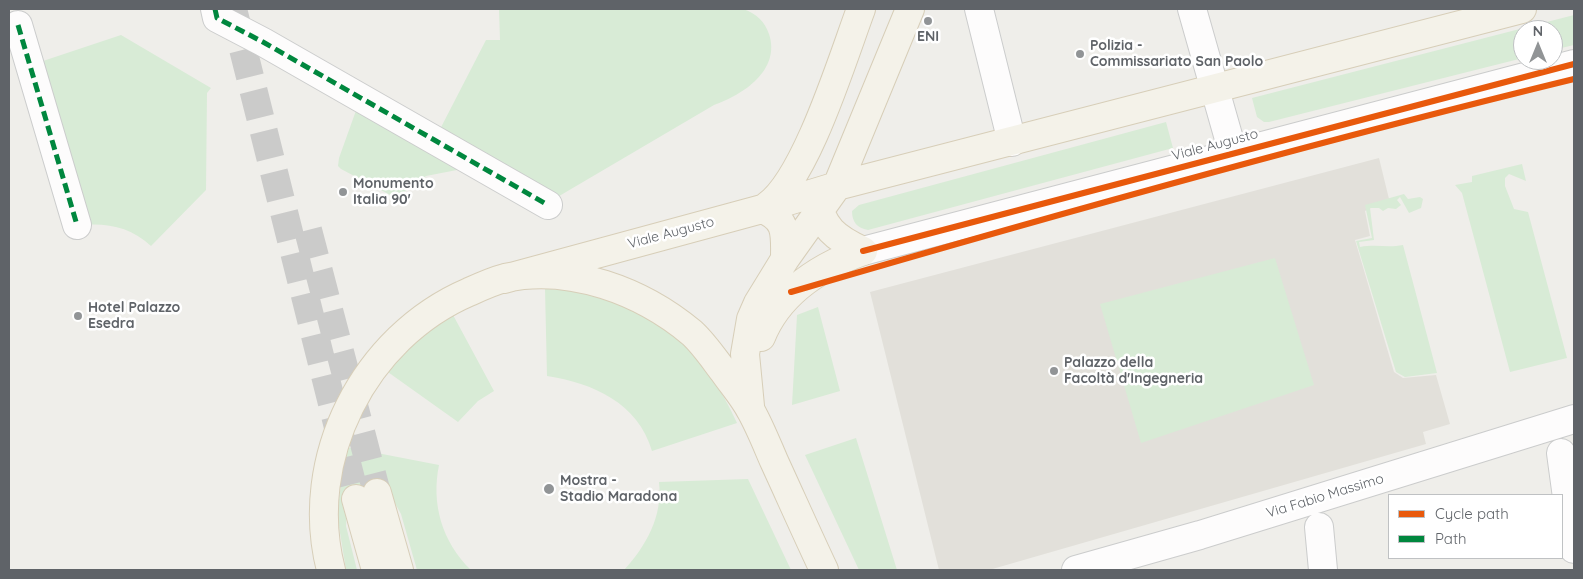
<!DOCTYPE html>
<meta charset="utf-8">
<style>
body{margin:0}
#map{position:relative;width:1583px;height:579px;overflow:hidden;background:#efeeea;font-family:Quicksand,sans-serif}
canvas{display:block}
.frame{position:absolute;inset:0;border:10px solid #5f6368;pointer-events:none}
.legend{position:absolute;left:1388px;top:494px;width:175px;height:65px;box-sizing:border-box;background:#fff;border:1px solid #bfc1c3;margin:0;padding:6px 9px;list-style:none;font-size:15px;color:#5f6368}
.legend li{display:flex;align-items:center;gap:10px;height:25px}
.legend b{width:25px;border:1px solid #bfc1c3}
.north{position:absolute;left:1513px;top:20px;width:50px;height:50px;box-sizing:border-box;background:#fff;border:1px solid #bfc1c3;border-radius:50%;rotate:0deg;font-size:14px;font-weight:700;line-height:20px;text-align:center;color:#5f6368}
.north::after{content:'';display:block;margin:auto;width:18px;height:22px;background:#919496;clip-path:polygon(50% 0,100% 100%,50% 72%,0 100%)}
</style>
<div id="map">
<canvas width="1583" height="579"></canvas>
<div class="frame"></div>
<ul class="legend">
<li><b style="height:6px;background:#e8590c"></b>Cycle path</li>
<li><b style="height:6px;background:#00873e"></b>Path</li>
</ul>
<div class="north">N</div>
</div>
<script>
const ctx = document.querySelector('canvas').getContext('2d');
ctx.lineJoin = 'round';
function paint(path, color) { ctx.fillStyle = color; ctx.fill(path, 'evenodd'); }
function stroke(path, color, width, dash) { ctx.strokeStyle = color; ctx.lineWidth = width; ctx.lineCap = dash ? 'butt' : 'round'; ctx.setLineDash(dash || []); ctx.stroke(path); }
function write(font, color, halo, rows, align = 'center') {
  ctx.font = font + ' Quicksand,sans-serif'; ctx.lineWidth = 5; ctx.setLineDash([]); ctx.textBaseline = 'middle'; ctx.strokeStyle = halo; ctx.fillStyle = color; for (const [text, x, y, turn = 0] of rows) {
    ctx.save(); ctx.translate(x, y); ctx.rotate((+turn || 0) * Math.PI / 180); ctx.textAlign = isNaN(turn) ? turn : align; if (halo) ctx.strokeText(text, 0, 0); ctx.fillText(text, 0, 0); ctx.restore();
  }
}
paint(new Path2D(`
 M 1379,158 L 1389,199 L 1365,211 L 1370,236 L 1355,240 L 1394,372 L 1403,378 L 1436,375 L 1450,424 L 1423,432 L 1426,444 L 989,570 L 939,570 L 870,292 Z`), '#e2e0da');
paint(new Path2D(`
 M 499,9 L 743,9 C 756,13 765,22 769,34 C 781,70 743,95 714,105 L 549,202 L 436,137 L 486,40 L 500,40 Z
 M 1574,15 L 1574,45 L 1553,50 L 1553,30 L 1523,30 L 1523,58 L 1269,122 L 1264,122 L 1257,117 L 1252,98 Z
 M 121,35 L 211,88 L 207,93 L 206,190 L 151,246 C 131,228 110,223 83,225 L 37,63 Z
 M 358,105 L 462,169 L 426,176 L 396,198 L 341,169 L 338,166 L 339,158 Z
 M 1166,122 L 1173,148 L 868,230 C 857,228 852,222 852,211 L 859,205 Z
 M 1522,164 L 1526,181 L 1509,174 L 1505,178 L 1505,186 L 1514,209 L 1528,212 L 1567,358 L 1510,372 L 1462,193 L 1455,185 L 1472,182 L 1472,176 Z
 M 1404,194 L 1408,199 L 1420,197 L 1423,199 L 1421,208 L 1409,213 L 1400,197 L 1397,200 L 1401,205 L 1396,209 L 1388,208 L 1383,211 L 1379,208 L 1370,208 L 1374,240 L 1359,242 L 1360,247 C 1376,244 1388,248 1403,245 L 1437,373 L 1405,377 L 1396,372 L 1356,241 L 1372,238 L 1365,205 Z
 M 1275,258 L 1314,385 L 1141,443 L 1100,304 Z
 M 545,289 C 635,289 702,343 737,423 L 652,451 C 638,403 593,383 547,376 Z
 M 818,307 L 840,391 L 792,405 L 797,315 Z
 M 452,313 L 494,391 L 478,401 L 458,422 L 385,370 L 398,355 Z
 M 856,438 L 897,570 L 859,570 L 805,455 Z
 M 346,447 L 439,465 C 431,504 442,542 471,570 L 417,570 L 401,514 L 392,498 L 347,510 L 346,526 L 357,570 L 346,570 L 337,514 Z
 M 748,479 L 791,570 L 624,570 C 646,546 663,516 659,482 Z`), '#d8ebd6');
stroke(new Path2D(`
 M 233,9 L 356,499
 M 308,230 L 377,493`), '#cbcbca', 28, [28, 14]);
const minor = new Path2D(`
 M 215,9 L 217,18 L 263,42 L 548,205
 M 979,9 L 1012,142
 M 1192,9 L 1233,153
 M 18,25 L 77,225
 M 863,251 L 1574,64
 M 1561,453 L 1574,549
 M 1319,527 L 1323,570
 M 1076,570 L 1200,535 L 1574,419`);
const major = new Path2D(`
 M 816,196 C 822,228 835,238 863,251
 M 767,206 C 806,179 843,57 861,9
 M 762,209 C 788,219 785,235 785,259
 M 504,279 L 762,209 L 837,186 L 1522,9
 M 761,337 C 779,292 819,267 863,251
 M 750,406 L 745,354 L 751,319 L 758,303 L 785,259 L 837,186 L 910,9
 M 377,493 L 399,570
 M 356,499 L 376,570
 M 331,570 C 302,459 364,337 469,292 C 480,287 493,281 505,278 C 570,264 642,291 692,333 C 704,344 714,359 724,372 C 733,385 744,397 751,411 C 760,427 767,445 774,461 C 791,498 807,534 824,570`);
stroke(minor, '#cbcccc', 30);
stroke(major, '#d7ceb8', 30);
stroke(minor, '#fdfcfc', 28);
stroke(major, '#f4f2e9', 28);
stroke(new Path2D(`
 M 215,9 L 217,18 L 263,42 L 548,205
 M 18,25 L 77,225`), '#00873e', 5, [10, 5]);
stroke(new Path2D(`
 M 863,251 L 1574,64
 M 791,292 C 1050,216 1311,143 1574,79`), '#e8590c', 6);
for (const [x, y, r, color] of [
 [928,21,5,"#919496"],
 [1080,54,5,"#919496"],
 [343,192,5,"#919496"],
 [78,316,5,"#919496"],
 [1054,371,5,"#919496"],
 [549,489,6,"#919496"]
]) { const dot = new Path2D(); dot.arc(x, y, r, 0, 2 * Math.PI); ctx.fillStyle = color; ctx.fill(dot); stroke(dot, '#fff', 2); }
write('bold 14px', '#5f6368', '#fff', [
 ["ENI",928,37,"center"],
 ["Polizia -",1090,46],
 ["Commissariato San Paolo",1090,62],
 ["Monumento",353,184],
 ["Italia 90'",353,200],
 ["Hotel Palazzo",88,308],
 ["Esedra",88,324],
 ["Palazzo della",1064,363],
 ["Facoltà d'Ingegneria",1064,379],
 ["Mostra -",560,481],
 ["Stadio Maradona",560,497]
], 'left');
write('14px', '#5f6368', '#fff', [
 ["Viale Augusto",1215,145,-15],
 ["Viale Augusto",671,233,-15],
 ["Via Fabio Massimo",1325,496,-17]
]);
</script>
